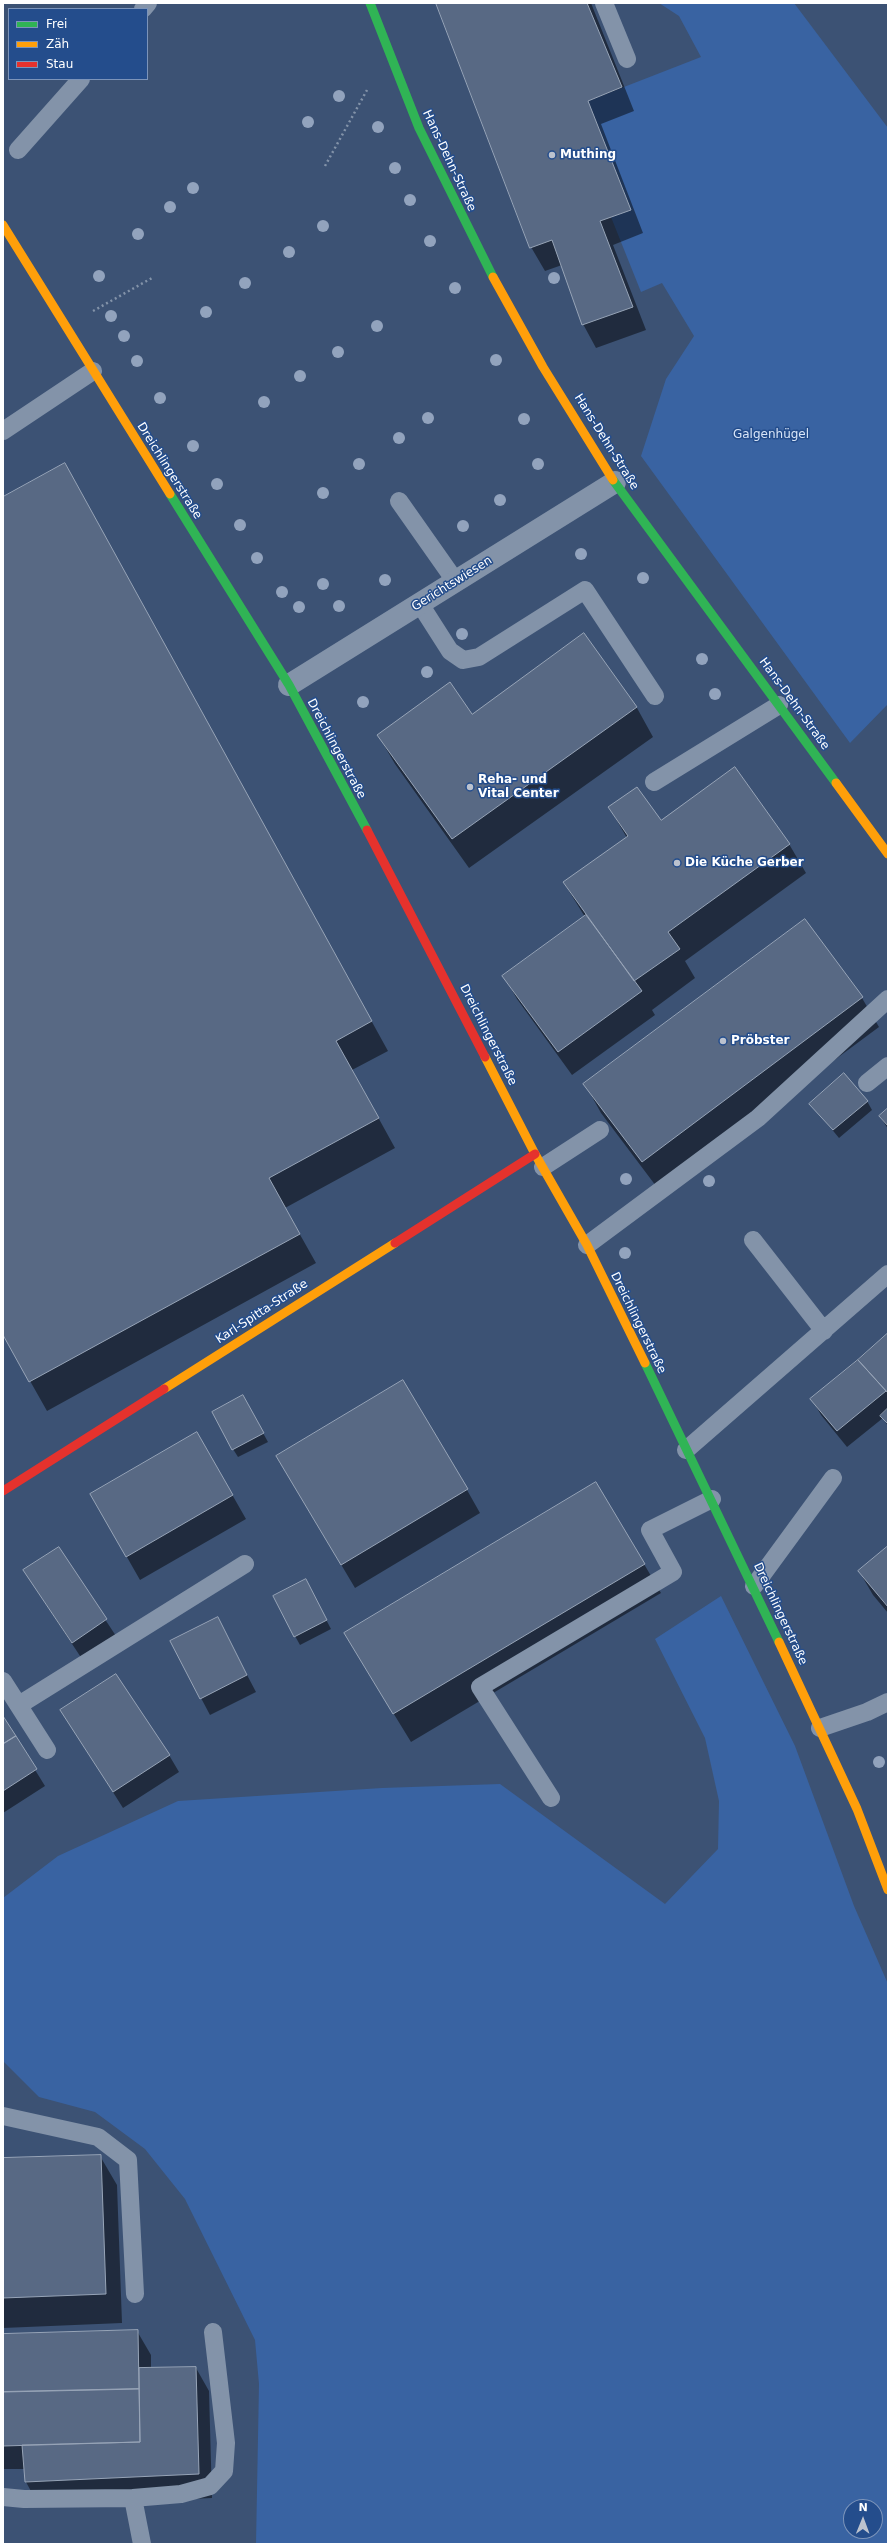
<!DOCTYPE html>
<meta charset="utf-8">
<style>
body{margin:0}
#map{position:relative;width:891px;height:2547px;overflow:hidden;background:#3c5274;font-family:"DejaVu Sans",sans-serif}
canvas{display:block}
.frame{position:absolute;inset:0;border:4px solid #fff;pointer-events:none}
.legend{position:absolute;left:8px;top:8px;width:140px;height:72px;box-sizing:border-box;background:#244d8c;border:1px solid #7c94ba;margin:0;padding:5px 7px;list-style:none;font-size:12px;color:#fff}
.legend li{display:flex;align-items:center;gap:8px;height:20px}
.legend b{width:20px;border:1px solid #7c94ba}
.north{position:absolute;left:843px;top:2499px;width:40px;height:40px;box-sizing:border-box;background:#244d8c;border:1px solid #7c94ba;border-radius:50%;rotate:1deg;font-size:11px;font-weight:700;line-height:16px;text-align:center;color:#fff}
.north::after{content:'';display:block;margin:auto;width:14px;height:18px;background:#bbc2ce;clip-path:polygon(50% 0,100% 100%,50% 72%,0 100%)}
</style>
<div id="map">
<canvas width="891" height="2547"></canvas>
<div class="frame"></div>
<ul class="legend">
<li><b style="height:5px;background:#30b455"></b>Frei</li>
<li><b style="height:5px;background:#ff9f0a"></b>Zäh</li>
<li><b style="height:5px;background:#e5322d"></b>Stau</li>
</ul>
<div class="north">N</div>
</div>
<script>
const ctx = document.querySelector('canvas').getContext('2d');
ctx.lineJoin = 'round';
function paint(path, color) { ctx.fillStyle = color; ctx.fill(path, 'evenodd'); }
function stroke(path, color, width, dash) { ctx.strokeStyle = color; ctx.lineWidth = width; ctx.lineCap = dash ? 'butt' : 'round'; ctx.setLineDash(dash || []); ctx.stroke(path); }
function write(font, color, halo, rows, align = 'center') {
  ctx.font = font + ' "DejaVu Sans",sans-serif'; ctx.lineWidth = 3; ctx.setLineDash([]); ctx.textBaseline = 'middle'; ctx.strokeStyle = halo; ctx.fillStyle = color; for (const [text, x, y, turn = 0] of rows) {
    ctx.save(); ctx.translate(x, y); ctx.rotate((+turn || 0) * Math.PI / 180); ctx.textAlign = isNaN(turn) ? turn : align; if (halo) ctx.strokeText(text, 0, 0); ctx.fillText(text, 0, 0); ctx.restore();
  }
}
paint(new Path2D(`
 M 659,3 L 794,3 L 888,128 L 888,704 L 850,743 L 641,456 L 666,379 L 694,336 L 662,283 L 641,292 L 611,217 L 631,209 L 588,101 L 701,57 L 679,16 Z
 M 721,1596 L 795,1746 L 854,1906 L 888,1984 L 888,2544 L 256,2544 L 259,2384 L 255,2340 L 185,2199 L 145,2149 L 95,2112 L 39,2097 L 3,2061 L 3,1898 L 58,1856 L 178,1801 L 382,1788 L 500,1784 L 665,1904 L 718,1849 L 719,1801 L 705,1738 L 655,1639 ZM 851,2507 L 875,2507 L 875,2531 L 851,2531 Z`), '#3963a2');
paint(new Path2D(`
 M 437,3 L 591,3 L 634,111 L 601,124 L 643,233 L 613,245 L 646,330 L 596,348 L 583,324 L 562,265 L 545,271 L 531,247 Z
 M 81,494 L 388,1051 L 352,1070 L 395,1148 L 285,1208 L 316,1263 L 47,1411 L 3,1333 L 3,498 Z
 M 584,634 L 637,708 L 653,737 L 469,868 L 395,764 L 378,735 L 471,715 Z
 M 609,807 L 661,822 L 789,844 L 806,873 L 685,961 L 695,978 L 652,1010 L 655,1015 L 572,1075 L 517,999 L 504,976 L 585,917 L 564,883 L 627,838 Z
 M 805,921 L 862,998 L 879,1027 L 659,1190 L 601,1113 L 585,1084 Z
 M 867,1101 L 872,1110 L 839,1138 L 811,1104 Z
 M 888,1109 L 888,1129 L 880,1116 Z
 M 888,1334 L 888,1426 L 883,1418 L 847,1447 L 821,1415 L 812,1399 Z
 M 243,1397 L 268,1442 L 238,1457 L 233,1449 Z
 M 197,1433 L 246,1519 L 140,1580 L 91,1494 Z
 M 291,1480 L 467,1490 L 480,1513 L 355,1588 Z
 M 888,1547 L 888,1613 L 873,1595 L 859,1571 Z
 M 58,1548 L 116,1636 L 82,1659 L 24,1571 Z
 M 644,1564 L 661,1593 L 411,1742 L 362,1662 Z
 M 310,1589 L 331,1629 L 300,1645 L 295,1636 Z
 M 217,1618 L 256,1692 L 210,1715 L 201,1698 Z
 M 61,1710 L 169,1755 L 179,1772 L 123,1808 Z
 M 3,1718 L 45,1786 L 3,1813 Z
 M 100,2156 L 117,2185 L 122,2323 L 3,2328 L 3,2159 Z
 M 137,2331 L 151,2355 L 151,2369 L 196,2368 L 209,2391 L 212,2498 L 39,2506 L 26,2482 L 25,2469 L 3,2469 L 3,2335 Z`), '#0007');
const building = new Path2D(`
 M 436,3 L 587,3 L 622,87 L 588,101 L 631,210 L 600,221 L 633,307 L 582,325 L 552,240 L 530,248 Z
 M 65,463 L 372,1021 L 336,1041 L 379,1118 L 269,1178 L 300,1234 L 29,1382 L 3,1335 L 3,497 Z
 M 584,633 L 637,707 L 452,839 L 377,735 L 450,682 L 472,714 Z
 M 735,767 L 790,844 L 668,932 L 680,949 L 634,981 L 563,882 L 628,836 L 608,807 L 637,787 L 661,820 Z
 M 586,915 L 642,991 L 558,1052 L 502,976 Z
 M 805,919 L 863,997 L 642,1162 L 583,1084 Z
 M 844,1073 L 868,1101 L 833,1130 L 809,1104 Z
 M 888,1108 L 888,1126 L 879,1116 Z
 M 888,1333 L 888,1393 L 858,1360 Z
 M 858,1360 L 886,1391 L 837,1431 L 810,1399 Z
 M 403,1380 L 468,1489 L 341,1565 L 276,1456 Z
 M 243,1395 L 264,1433 L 232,1450 L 212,1412 Z
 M 888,1408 L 888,1424 L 880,1416 Z
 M 197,1432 L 233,1495 L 126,1557 L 90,1494 Z
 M 596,1482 L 645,1564 L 393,1714 L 344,1633 Z
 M 888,1546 L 888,1607 L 858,1571 Z
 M 59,1547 L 107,1619 L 72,1643 L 23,1570 Z
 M 306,1579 L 327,1620 L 294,1637 L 273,1596 Z
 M 218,1617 L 247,1675 L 200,1699 L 170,1641 Z
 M 116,1674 L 170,1755 L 113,1792 L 60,1710 Z
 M 3,1716 L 16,1736 L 3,1744 Z
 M 16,1736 L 37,1769 L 3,1791 L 3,1744 Z
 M 101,2155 L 106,2294 L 3,2298 L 3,2158 Z
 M 138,2330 L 139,2389 L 3,2392 L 3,2334 Z
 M 196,2367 L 199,2474 L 25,2482 L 22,2445 L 140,2442 L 139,2368 Z
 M 139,2389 L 140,2442 L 3,2446 L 3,2392 Z`);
paint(building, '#586984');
stroke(building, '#97a4b7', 1);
stroke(new Path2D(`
 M 325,166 L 367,90
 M 93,311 L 152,278`), '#8393a9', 2.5, [2, 3]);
stroke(new Path2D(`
 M 604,3 L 627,59
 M 143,9 L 148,3
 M 18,150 L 81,79
 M 3,431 L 93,371
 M 399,501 L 456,582
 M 420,604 L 450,651 L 463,660 L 479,657 L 585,590 L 655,696
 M 654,782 L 779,705
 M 867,1083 L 888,1066
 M 543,1167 L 600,1130
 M 753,1240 L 824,1331
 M 587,1245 L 758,1118 L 888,999
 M 686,1450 L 888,1274
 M 754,1586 L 833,1478
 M 3,1681 L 47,1750
 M 19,1705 L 245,1564
 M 820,1728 L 867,1712 L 888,1702
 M 551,1798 L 480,1687 L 673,1572 L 650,1530 L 712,1499
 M 3,2116 L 98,2137 L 128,2160 L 135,2294
 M 3,2497 L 24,2499 L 133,2498 L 142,2544
 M 133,2498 L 181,2494 L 210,2486 L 224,2471 L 226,2443 L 213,2332`), '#8393a9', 18);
stroke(new Path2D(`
 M 289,685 L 615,482`), '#8393a9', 22);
stroke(new Path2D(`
 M 370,3 L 419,128 L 493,277
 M 613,480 L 836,783
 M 170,494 L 289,685 L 367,830
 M 645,1363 L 779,1642`), '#30b455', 9);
stroke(new Path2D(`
 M 3,225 L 170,494
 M 493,277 L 543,367 L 613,480
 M 836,783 L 888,854
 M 485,1057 L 535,1154 L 587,1245 L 645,1363
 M 164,1389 L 395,1243
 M 779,1642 L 857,1809 L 888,1890`), '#ff9f0a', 9);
stroke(new Path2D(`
 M 367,830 L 485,1057
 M 395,1243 L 535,1154
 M 3,1491 L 164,1389`), '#e5322d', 9);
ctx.fillStyle = '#92a3bd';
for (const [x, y] of [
 [339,96],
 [308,122],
 [378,127],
 [395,168],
 [193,188],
 [410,200],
 [170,207],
 [323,226],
 [138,234],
 [430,241],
 [289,252],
 [99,276],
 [554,278],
 [245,283],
 [455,288],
 [206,312],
 [111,316],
 [377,326],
 [124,336],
 [338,352],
 [496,360],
 [137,361],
 [300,376],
 [160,398],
 [264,402],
 [428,418],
 [524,419],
 [399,438],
 [193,446],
 [359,464],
 [538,464],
 [217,484],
 [323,493],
 [500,500],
 [240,525],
 [463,526],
 [581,554],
 [257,558],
 [643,578],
 [385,580],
 [323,584],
 [282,592],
 [339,606],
 [299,607],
 [462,634],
 [702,659],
 [427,672],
 [715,694],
 [363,702],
 [626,1179],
 [709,1181],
 [625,1253],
 [879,1762]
]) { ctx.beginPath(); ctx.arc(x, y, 6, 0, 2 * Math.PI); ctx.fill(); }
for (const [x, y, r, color] of [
 [552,155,4,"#bbc2ce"],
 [470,787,4,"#bbc2ce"],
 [677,863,4,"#bbc2ce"],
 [723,1041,4,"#bbc2ce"]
]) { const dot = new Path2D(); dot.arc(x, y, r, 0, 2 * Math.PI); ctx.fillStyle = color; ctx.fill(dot); stroke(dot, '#244d8c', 1.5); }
write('bold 12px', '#fff', '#244d8c', [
 ["Muthing",560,155],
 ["Reha- und",478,780],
 ["Vital Center",478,794],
 ["Die Küche Gerber",685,863],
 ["Pröbster",731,1041]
], 'left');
write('12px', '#fff', '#244d8c', [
 ["Hans-Dehn-Straße",449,161,65],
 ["Hans-Dehn-Straße",606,442,58],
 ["Dreichlingerstraße",169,471,58],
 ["Gerichtswiesen",452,584,-32],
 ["Hans-Dehn-Straße",794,704,54],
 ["Dreichlingerstraße",336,749,62],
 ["Dreichlingerstraße",488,1035,63],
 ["Karl-Spitta-Straße",262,1312,-33],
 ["Dreichlingerstraße",638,1323,64],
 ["Dreichlingerstraße",780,1614,65]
]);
write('12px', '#d8e5f8', '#244d8c', [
 ["Galgenhügel",771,435]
]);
</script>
